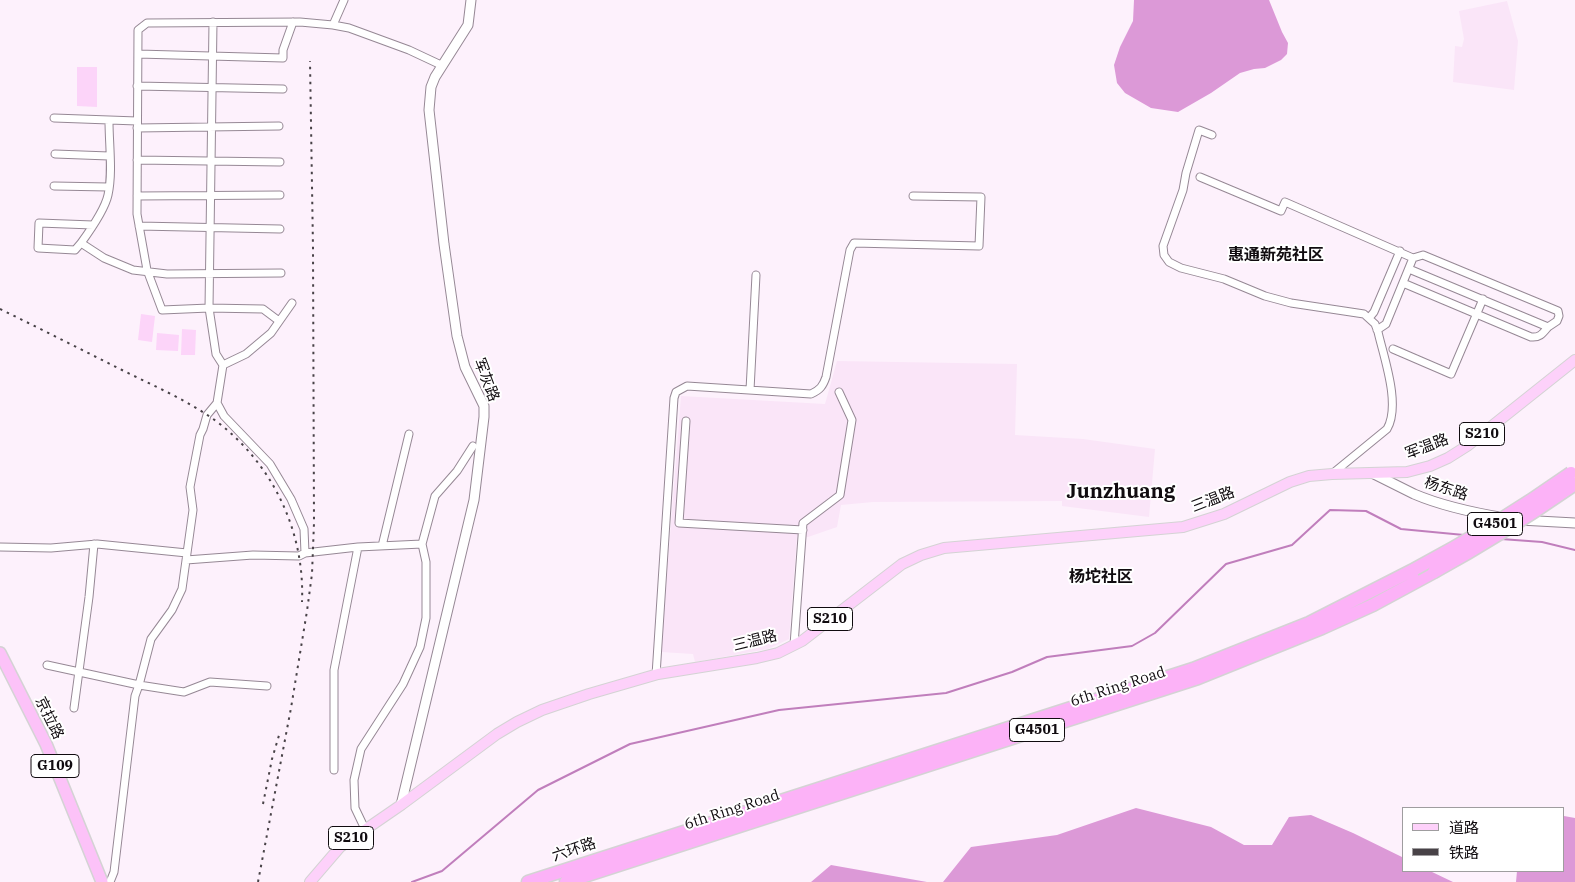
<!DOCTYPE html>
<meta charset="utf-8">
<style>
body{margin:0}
#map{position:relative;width:1575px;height:882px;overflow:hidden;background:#fdf1fc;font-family:"IBM Plex Serif","Noto Sans SC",serif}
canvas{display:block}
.legend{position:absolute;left:1402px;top:807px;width:162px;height:65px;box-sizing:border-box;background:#fff;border:1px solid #9f9d9f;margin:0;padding:6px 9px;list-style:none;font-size:15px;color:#100b0f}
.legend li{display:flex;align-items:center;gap:10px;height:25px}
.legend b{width:25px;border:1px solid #9f9d9f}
</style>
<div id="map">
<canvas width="1575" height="882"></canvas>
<ul class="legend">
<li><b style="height:6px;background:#fdd1fa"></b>道路</li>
<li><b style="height:6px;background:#484247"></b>铁路</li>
</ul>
</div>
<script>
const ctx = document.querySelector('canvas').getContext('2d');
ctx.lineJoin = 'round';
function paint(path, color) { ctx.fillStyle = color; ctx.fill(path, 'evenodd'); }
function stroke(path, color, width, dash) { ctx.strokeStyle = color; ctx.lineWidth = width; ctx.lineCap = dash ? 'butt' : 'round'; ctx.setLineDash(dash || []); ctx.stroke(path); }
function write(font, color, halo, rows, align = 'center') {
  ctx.font = font + ' "IBM Plex Serif","Noto Sans SC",serif'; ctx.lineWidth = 4; ctx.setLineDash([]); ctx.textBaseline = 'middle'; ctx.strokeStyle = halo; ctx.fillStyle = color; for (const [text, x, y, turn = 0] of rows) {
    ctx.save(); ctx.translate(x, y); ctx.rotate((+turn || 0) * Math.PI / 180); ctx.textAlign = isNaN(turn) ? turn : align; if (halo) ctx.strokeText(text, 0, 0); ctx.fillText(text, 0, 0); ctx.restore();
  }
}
paint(new Path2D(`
 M 1507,1 L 1518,41 L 1514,90 L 1453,82 L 1455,46 L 1462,47 L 1464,39 L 1459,11 Z
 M 837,361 L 1017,364 L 1015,435 L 1083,439 L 1155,449 L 1149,517 L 1062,506 L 1062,501 L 873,502 L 841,505 L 837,527 L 808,537 L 797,536 L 789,639 L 768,649 L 695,662 L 693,654 L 661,652 L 681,396 L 825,404 Z`), '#fae5f8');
paint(new Path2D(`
 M 77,67 L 97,67 L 97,107 L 77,106 Z
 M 141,314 L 155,316 L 152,342 L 138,340 Z
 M 182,329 L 196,330 L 195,355 L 181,355 Z
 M 157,333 L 179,335 L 178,351 L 156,350 Z`), '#fcd4f9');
paint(new Path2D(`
 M 1134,0 L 1269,0 L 1282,32 L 1288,43 L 1287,54 L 1281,60 L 1265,68 L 1254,69 L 1240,73 L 1211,93 L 1178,112 L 1151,108 L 1125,93 L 1117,83 L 1114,65 L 1120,47 L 1133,21 Z
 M 1136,808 L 1211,827 L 1244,845 L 1272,845 L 1289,817 L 1311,815 L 1353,833 L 1404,858 L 1404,871 L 1430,871 L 1453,882 L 943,882 L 971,847 L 1057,835 Z
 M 1564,816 L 1575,818 L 1575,882 L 1516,882 L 1517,871 L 1564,871 Z
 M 831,865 L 927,882 L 811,882 Z`), '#dc99d7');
stroke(new Path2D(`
 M 1501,539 L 1542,542 L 1575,550
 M 412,882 L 442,871 L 538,790 L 630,744 L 779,710 L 946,693 L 1012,672 L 1047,657 L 1132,646 L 1155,633 L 1226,564 L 1292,545 L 1330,510 L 1366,511 L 1401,529 L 1464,535`), '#c07ebc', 2);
const minor = new Path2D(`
 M 213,22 L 209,308 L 263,309 L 279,321
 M 333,25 L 344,0
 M 138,54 L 283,58 L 283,50 L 293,22
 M 137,86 L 283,89
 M 54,118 L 137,121
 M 109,121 C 109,145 113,172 108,195 C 105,209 89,232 81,243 L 104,258 L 133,270 L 167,274 L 281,273
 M 137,128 L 279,126
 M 1212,135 L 1199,130 L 1186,173 L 1183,190 L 1163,246 L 1164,255 L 1169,262 L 1181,268 L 1224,279 L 1265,296 L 1291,303 L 1364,314 L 1375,324 L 1378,332 C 1384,358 1401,405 1387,429 L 1332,474
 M 55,154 L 109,156
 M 137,160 L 280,162
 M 1200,177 L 1281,211 L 1285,202 L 1413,258 L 1423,255 L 1558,311 L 1559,316 L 1557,321 L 1548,327 L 1409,269
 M 54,186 L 108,187
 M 137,196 L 280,195
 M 139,226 L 280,229
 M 81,243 L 75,250 L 38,248 L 39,223 L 93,225
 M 1403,283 L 1531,337 C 1540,338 1543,333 1548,327
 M 1369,318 L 1374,312 L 1400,251
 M 1377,330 L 1386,324 L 1413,258
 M 1393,349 L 1451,374 L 1483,299
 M 223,365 L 246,354 L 271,333 L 292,303
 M 750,390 L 756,275
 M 686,421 L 679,523 L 803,530
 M 382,546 L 409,434
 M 0,547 L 51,548 L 97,544 L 187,553
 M 305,553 L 304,529 L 291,499 L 270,464 L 224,416 L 217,403 L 223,365 L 216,354 L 209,308 L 162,310 L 147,270 L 137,214 L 138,30 L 147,23 L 300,22 L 333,25 L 349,28 L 409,50 L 441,65
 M 186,560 L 253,555 L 299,556 L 305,553 L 358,547 L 422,544
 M 794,645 L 803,523 L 840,495 L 852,420 L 839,392
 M 47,665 L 139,685 L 184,692 L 210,682 L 267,686
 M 656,675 L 674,398 L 676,392 L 687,386 L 811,394 C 820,390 823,386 826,377 L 850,250 L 854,243 L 979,246 L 981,197 L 913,196
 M 74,708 L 89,597 L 94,544
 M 334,770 L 334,670 L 358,547
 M 365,829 L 355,808 L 354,780 L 361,749 L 403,684 L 420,647 L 426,618 L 426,562 L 422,544 L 435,496 L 457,471 L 473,446
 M 110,882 L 114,872 L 135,696 L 139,685 L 151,639 L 172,610 L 182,589 L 193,510 L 190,487 L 200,435 L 203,429 L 207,415 L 217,403`);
const tertiary = new Path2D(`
 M 1372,473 C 1386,480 1400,487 1414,494 C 1442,506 1475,513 1505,518
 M 1520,520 L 1575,523
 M 401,805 L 474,500 L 484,417 L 484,406 L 465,367 L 457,336 L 444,244 L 429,110 L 431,87 L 435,77 L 468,25 L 471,0`);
const primary = new Path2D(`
 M 310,882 L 340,847 L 401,805 L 497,734 L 517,722 L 542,710 L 589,694 L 658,674 L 757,658 L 778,653 L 802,641 L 902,564 L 921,555 L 944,548 L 1183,527 L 1224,514 L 1290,482 L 1309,476 L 1332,474 L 1407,472 L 1430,466 L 1448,458 L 1467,446 L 1575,360`);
const trunk = new Path2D(`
 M 0,653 L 46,744 L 102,882`);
const motorway = new Path2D(`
 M 528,882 L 1193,669 L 1309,623 L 1415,569
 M 566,882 L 1198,678 L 1322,628 L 1373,605 L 1434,572`);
stroke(minor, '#968895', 9);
stroke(tertiary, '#968895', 11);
stroke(primary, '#d4d3d4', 12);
stroke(trunk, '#d4d3d4', 14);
stroke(motorway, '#d4d3d4', 15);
stroke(minor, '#fff', 7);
stroke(tertiary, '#fff', 9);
stroke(primary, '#fdd1fa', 10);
stroke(trunk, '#fcc2f8', 11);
stroke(motorway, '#fcb2f7', 12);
stroke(new Path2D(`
 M 0,309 C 41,329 82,350 122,370 C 154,386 187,400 216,421 C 273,464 305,532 302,602
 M 263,804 L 272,759 L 280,732
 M 258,882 L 291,708 L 307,611 L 312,574 L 314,523 L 313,248 L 310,61`), '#484247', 2, [2.5, 5]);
const motorwayBridge = new Path2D(`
 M 1415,569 C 1470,540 1520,509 1571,473
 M 1434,572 C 1483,545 1529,516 1575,484`);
stroke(motorwayBridge, '#d4d3d4', 15, []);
stroke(motorwayBridge, '#fcb2f7', 12);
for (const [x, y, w] of [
 [1482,434,45],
 [1495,524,55],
 [830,619,45],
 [1037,730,55],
 [55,766,48],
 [351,838,45]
]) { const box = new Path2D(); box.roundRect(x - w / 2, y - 11.5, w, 23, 4); ctx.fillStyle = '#fff'; ctx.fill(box); stroke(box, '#100b0f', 1); }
write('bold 14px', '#100b0f', null, [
 ["S210",1482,434],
 ["G4501",1495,524],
 ["S210",830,619],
 ["G4501",1037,730],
 ["G109",55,766],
 ["S210",351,838]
]);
write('15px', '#100b0f', '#fff', [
 ["军灰路",486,380,69],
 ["军温路",1427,447,-21],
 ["杨东路",1446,489,18],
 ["三温路",1213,500,-21],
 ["三温路",755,641,-14],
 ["6th Ring Road",1118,687,-18],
 ["京拉路",49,718,64],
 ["6th Ring Road",732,810,-18],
 ["六环路",574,850,-18]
]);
write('bold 16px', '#100b0f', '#fff', [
 ["惠通新苑社区",1276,255],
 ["杨坨社区",1101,577]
]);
write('bold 20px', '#100b0f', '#fff', [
 ["Junzhuang",1121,492]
]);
</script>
